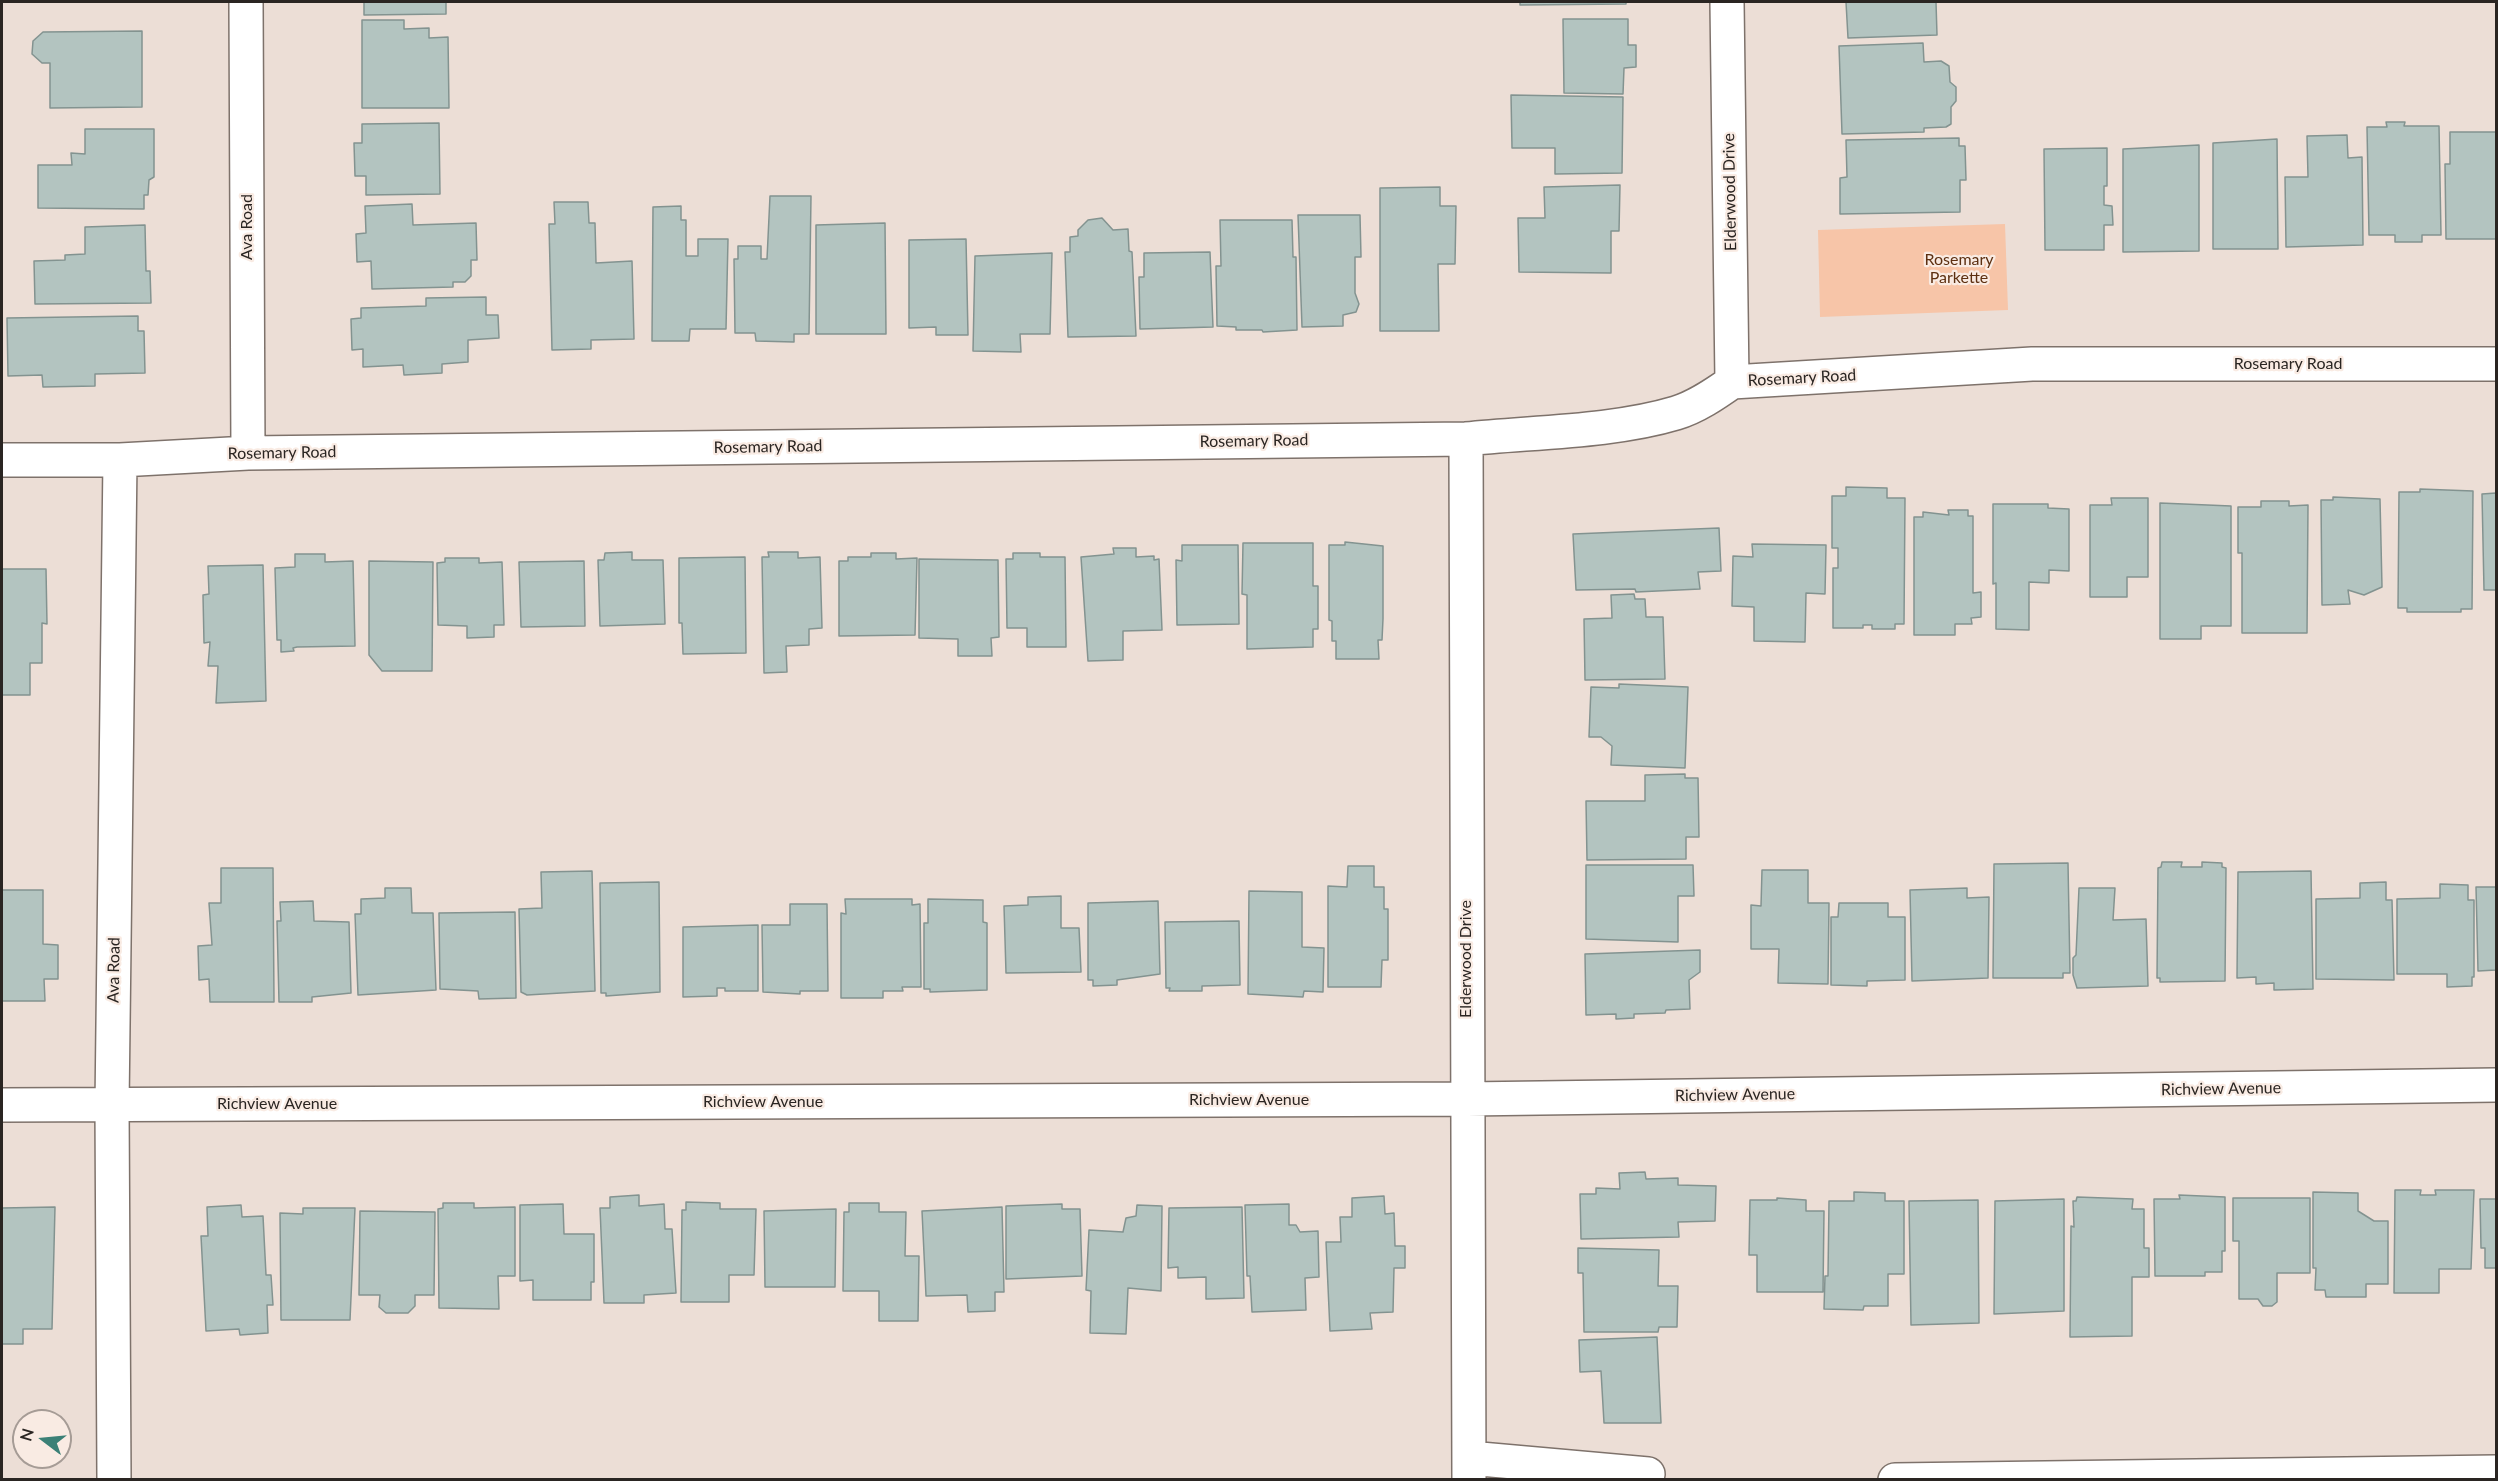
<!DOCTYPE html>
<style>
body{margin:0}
#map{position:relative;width:2498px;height:1481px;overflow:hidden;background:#ecded6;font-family:Lato,sans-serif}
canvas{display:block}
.frame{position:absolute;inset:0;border:3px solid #2a2522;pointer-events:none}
.north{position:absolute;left:12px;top:1409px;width:60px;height:60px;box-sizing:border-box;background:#f9ebe3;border:2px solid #a69c96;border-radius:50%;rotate:286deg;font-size:16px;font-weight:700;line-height:24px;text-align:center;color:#2a2522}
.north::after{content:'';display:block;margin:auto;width:21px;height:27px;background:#3b8076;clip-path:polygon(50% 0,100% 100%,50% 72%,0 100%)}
</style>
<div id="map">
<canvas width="2498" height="1481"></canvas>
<div class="frame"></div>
<div class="north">N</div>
</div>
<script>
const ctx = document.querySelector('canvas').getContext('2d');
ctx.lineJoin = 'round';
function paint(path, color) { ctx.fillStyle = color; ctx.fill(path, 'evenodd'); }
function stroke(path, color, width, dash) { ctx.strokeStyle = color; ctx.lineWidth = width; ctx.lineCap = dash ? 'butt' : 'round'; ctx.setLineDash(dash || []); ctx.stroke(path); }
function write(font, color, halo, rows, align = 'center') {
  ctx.font = font + ' Lato,sans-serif'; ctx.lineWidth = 4.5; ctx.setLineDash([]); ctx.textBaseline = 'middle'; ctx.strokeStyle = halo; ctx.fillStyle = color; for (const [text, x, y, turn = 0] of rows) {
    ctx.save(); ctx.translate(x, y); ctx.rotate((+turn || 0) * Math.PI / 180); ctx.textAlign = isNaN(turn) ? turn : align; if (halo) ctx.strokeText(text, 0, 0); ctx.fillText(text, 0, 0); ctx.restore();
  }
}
paint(new Path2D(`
 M 2005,224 L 2008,310 L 1820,317 L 1818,230 Z`), '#f7c5a8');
const building = new Path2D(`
 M 364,2 L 446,2 L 446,14 L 364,15 Z
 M 1520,2 L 1626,2 L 1626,4 L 1520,5 Z
 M 1846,2 L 1936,2 L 1937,35 L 1848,38 Z
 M 1563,19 L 1628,19 L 1628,45 L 1636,45 L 1636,67 L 1624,68 L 1623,94 L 1564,93 Z
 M 362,20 L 404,20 L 404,29 L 429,28 L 429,38 L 448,37 L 449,108 L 362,108 Z
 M 142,31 L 142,107 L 50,108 L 50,63 L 42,63 L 32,54 L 33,41 L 43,32 Z
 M 1923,43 L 1924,62 L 1941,61 L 1949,66 L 1950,82 L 1956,87 L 1956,101 L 1951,107 L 1951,124 L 1946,127 L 1924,128 L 1924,132 L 1842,134 L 1839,46 Z
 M 1511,95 L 1623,97 L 1622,173 L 1555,174 L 1555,148 L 1512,148 Z
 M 2386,122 L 2405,122 L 2404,126 L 2439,126 L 2441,235 L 2422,235 L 2422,242 L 2395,242 L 2395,235 L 2369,235 L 2367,127 L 2387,127 Z
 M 439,123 L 440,194 L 366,195 L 366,176 L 355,176 L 354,143 L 362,143 L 362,124 Z
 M 85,129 L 154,129 L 154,177 L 149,180 L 148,195 L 144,195 L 144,209 L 38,208 L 38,165 L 72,165 L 71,153 L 85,154 Z
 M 2450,132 L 2496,132 L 2496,239 L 2446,239 L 2445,164 L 2450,164 Z
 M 2347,135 L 2348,158 L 2362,157 L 2363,245 L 2286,247 L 2285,177 L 2308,177 L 2307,136 Z
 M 1959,138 L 1959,146 L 1965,146 L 1966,180 L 1960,180 L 1960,212 L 1840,214 L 1840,178 L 1847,177 L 1846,140 Z
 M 2277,139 L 2278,249 L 2213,249 L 2213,143 Z
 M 2199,145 L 2199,251 L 2123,252 L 2123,149 Z
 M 2107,148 L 2107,186 L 2104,186 L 2104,205 L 2112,206 L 2113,225 L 2104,225 L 2104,250 L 2045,250 L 2044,149 Z
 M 1620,185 L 1619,231 L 1611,231 L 1611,273 L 1519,272 L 1518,218 L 1545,218 L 1544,187 Z
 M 1440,187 L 1440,206 L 1456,206 L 1455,264 L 1438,264 L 1439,331 L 1380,331 L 1380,188 Z
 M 770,196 L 811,196 L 809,334 L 794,334 L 794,342 L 756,341 L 755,333 L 735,333 L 734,259 L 738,259 L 738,246 L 761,246 L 761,259 L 767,259 Z
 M 554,202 L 588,202 L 589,223 L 595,223 L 596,263 L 632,261 L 634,339 L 591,340 L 591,349 L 552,350 L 549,224 L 555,224 Z
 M 412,204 L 413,225 L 476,223 L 477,260 L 471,260 L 471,276 L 465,282 L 453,282 L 453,287 L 372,289 L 371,261 L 357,262 L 356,234 L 366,233 L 365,206 Z
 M 681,206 L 681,220 L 686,220 L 686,256 L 698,256 L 698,239 L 728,239 L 726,329 L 690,329 L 689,341 L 652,341 L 653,207 Z
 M 1298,215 L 1360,215 L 1361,257 L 1355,257 L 1355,293 L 1359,304 L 1356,312 L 1343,315 L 1343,326 L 1302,327 Z
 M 1102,218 L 1113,230 L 1128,229 L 1129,251 L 1132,252 L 1136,336 L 1068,337 L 1065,252 L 1070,252 L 1070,237 L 1078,236 L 1078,230 L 1088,220 Z
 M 1220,220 L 1292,220 L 1293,257 L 1296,257 L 1297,330 L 1263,332 L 1262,330 L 1236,330 L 1236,327 L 1217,326 L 1216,266 L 1221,266 Z
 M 885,223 L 886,334 L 816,334 L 816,225 Z
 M 145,225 L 146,271 L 150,271 L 151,303 L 35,304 L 34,261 L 65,260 L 65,255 L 85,254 L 85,227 Z
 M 966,239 L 968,335 L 936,335 L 936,327 L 909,328 L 909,240 Z
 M 1210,252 L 1213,327 L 1140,329 L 1139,277 L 1144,277 L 1144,253 Z
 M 1052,253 L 1050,334 L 1020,334 L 1021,352 L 973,351 L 975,256 Z
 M 486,297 L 486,315 L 498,315 L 499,338 L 468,340 L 468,362 L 442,364 L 442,373 L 404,375 L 403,365 L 363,367 L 363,349 L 352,350 L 351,319 L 361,318 L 361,308 L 426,306 L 426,298 Z
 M 138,316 L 138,331 L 144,331 L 145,373 L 95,374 L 95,386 L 43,387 L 42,375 L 8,376 L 7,318 Z
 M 1846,487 L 1887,488 L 1887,498 L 1905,498 L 1904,624 L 1895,624 L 1895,629 L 1872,629 L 1872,625 L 1863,625 L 1863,628 L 1833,628 L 1833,568 L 1838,568 L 1838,548 L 1832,548 L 1832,496 L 1846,496 Z
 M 2420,489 L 2473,491 L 2472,609 L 2461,609 L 2461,612 L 2407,612 L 2407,608 L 2398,608 L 2399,492 L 2420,492 Z
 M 2496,493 L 2496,590 L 2484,590 L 2482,494 Z
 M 2333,497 L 2380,499 L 2382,587 L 2364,595 L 2348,590 L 2350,604 L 2322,605 L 2321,500 L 2333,500 Z
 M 2111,498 L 2148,498 L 2148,577 L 2127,577 L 2127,597 L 2090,597 L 2090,505 L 2112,505 Z
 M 2261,501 L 2289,501 L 2289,506 L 2308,505 L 2307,633 L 2242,633 L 2242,553 L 2238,553 L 2238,507 L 2261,507 Z
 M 2160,503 L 2231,506 L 2231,626 L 2201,626 L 2201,639 L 2160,639 Z
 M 1993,504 L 2048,504 L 2048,508 L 2069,509 L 2069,571 L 2049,570 L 2049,583 L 2029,582 L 2029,630 L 1996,629 L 1996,583 L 1993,584 Z
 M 1948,510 L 1968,510 L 1968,516 L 1973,516 L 1973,593 L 1981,592 L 1981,617 L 1971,618 L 1972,624 L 1955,624 L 1955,635 L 1914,635 L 1914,517 L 1923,517 L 1923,512 L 1949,515 Z
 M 1719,528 L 1721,571 L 1698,572 L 1700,589 L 1636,592 L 1635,589 L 1576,590 L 1573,534 Z
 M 1345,542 L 1383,546 L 1383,619 L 1382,640 L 1378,640 L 1379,659 L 1336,659 L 1336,641 L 1332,641 L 1332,621 L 1329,620 L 1329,545 L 1345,545 Z
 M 1243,543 L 1313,543 L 1313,586 L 1318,586 L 1318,629 L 1313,629 L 1313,647 L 1247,649 L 1247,595 L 1242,594 Z
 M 1752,544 L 1826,545 L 1825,594 L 1806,593 L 1805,642 L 1754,641 L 1754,607 L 1732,606 L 1733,556 L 1753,557 Z
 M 1182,545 L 1238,545 L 1239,624 L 1177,625 L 1176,560 L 1182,561 Z
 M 1113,548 L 1136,548 L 1136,557 L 1154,556 L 1154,560 L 1159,559 L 1162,630 L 1123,631 L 1123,660 L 1088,661 L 1081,557 L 1114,554 Z
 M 632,552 L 632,560 L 663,560 L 665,624 L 600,626 L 598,560 L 604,560 L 605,553 Z
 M 768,552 L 798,552 L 798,558 L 820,557 L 822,628 L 809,629 L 809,645 L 786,646 L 787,672 L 764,673 L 762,557 L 769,557 Z
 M 871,553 L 896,553 L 896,559 L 917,558 L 915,635 L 839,636 L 839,561 L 848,561 L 848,557 L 871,557 Z
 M 1013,553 L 1040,553 L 1040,557 L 1065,557 L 1066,647 L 1027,647 L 1027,628 L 1007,628 L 1006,559 L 1013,559 Z
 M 295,554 L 325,554 L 325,562 L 353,561 L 355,646 L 297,647 L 293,648 L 294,651 L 281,652 L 281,640 L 277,640 L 275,568 L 295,567 Z
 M 745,557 L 746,653 L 683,654 L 682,623 L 679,623 L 679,558 Z
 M 445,558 L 479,558 L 479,563 L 502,562 L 504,625 L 494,625 L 494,637 L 467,638 L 467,626 L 438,625 L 437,563 L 445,562 Z
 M 919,559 L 998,560 L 999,637 L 991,638 L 992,656 L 958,656 L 958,639 L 919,638 Z
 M 369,561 L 433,562 L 432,671 L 382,671 L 369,655 Z
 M 584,561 L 585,626 L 521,627 L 519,562 Z
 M 263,565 L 266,701 L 216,703 L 218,666 L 208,666 L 210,642 L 204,643 L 203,595 L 209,594 L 208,566 Z
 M 2,569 L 46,569 L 47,624 L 42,623 L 42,663 L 30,663 L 30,695 L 2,695 Z
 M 1634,594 L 1635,599 L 1645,599 L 1646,617 L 1663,617 L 1665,679 L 1585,680 L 1584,619 L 1612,618 L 1611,595 Z
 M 1619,684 L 1688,687 L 1685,768 L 1611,765 L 1612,746 L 1601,737 L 1589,737 L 1591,687 L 1619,688 Z
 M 1685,774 L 1685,778 L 1698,778 L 1699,837 L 1686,837 L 1686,859 L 1587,860 L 1586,801 L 1645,801 L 1645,775 Z
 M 2162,862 L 2182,862 L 2181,867 L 2202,867 L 2202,862 L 2222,863 L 2222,867 L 2226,868 L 2225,981 L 2160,982 L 2160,978 L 2157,978 L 2158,868 L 2161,867 Z
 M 2068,863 L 2070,973 L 2063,973 L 2063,978 L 1993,978 L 1994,864 Z
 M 1586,865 L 1693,865 L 1694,896 L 1678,896 L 1678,942 L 1586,939 Z
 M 1348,866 L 1374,866 L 1374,887 L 1384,887 L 1384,909 L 1388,909 L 1388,960 L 1382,960 L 1381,987 L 1328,987 L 1328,886 L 1347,887 Z
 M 221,868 L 273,868 L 274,1002 L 210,1002 L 209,979 L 199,980 L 198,946 L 212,945 L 209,903 L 221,903 Z
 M 1762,870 L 1808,870 L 1808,903 L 1829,903 L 1828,984 L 1778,983 L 1779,949 L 1751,949 L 1751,905 L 1761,906 Z
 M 592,871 L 595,991 L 527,995 L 521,992 L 519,909 L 542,908 L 541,872 Z
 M 2311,871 L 2313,989 L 2274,990 L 2274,983 L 2256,984 L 2256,977 L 2237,978 L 2238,872 Z
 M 659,882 L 660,992 L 606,996 L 606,993 L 601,993 L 600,883 Z
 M 2386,882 L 2386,900 L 2392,900 L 2394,980 L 2316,979 L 2316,899 L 2360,898 L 2360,883 Z
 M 2440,884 L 2468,885 L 2468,900 L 2474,900 L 2474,977 L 2472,977 L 2472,986 L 2447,987 L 2447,974 L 2397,974 L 2397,899 L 2440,898 Z
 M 2476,887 L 2496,887 L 2496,970 L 2478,971 Z
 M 385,888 L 411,888 L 412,913 L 433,913 L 436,990 L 358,995 L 355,914 L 361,914 L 361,899 L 385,898 Z
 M 1967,888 L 1967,898 L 1989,897 L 1988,978 L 1912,981 L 1910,890 Z
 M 2079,888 L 2115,888 L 2113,920 L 2146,919 L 2148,986 L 2077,988 L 2073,975 L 2073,958 L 2076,955 Z
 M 2,890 L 43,890 L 43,944 L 58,945 L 58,979 L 44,979 L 45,1001 L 2,1001 Z
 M 1249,891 L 1302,892 L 1302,947 L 1324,948 L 1323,992 L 1304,991 L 1303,997 L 1248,994 Z
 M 1061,896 L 1061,928 L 1079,928 L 1081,972 L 1006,973 L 1004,906 L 1028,905 L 1028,897 Z
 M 845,899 L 912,899 L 912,905 L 920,904 L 921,987 L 902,987 L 903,991 L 883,991 L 883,998 L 841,998 L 841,913 L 846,914 Z
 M 928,899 L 983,900 L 983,922 L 987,923 L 987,990 L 930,992 L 930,989 L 924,989 L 924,923 L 928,923 Z
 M 313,901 L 314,921 L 349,922 L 351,993 L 312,997 L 312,1002 L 279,1002 L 277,921 L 281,921 L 280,902 Z
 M 1158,901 L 1160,974 L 1117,980 L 1117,985 L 1093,986 L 1093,980 L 1088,980 L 1088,903 Z
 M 1839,903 L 1888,903 L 1888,917 L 1905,917 L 1905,980 L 1867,981 L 1867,986 L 1831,985 L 1831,917 L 1838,917 Z
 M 790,904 L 827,904 L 828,991 L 800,991 L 800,994 L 763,992 L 762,925 L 790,925 Z
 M 515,912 L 516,998 L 479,999 L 478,991 L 440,989 L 439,913 Z
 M 1239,921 L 1240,985 L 1202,986 L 1202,991 L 1169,991 L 1170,988 L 1166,988 L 1165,922 Z
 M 758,925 L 758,991 L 725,991 L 725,988 L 717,988 L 717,996 L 683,997 L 683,927 Z
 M 1700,950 L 1700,972 L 1689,980 L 1690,1009 L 1666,1010 L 1665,1013 L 1634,1014 L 1634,1018 L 1616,1019 L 1616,1014 L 1586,1015 L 1585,954 Z
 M 1645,1172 L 1646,1179 L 1678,1178 L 1678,1185 L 1716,1186 L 1715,1221 L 1678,1222 L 1679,1237 L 1581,1239 L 1580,1194 L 1596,1194 L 1596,1188 L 1620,1189 L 1619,1173 Z
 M 2395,1190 L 2421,1190 L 2420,1195 L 2436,1195 L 2435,1190 L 2474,1190 L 2471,1269 L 2439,1269 L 2439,1293 L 2394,1293 Z
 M 1854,1192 L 1885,1193 L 1885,1201 L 1904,1201 L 1904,1274 L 1888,1274 L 1888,1306 L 1864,1306 L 1863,1310 L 1824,1309 L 1825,1276 L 1828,1276 L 1829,1201 L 1854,1201 Z
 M 2313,1192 L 2358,1193 L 2358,1211 L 2374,1221 L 2388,1221 L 2388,1284 L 2366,1284 L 2366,1297 L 2326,1297 L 2325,1290 L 2315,1290 L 2316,1268 L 2313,1268 Z
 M 639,1195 L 639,1206 L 664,1204 L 665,1229 L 672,1229 L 676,1293 L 644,1295 L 644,1303 L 604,1303 L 600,1208 L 610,1208 L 610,1197 Z
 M 2179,1195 L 2225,1197 L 2225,1251 L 2222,1251 L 2222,1272 L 2205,1272 L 2205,1276 L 2155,1276 L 2154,1199 L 2180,1199 Z
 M 1384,1196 L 1385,1214 L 1394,1213 L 1395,1246 L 1405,1246 L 1405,1268 L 1394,1268 L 1393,1312 L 1370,1313 L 1372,1329 L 1330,1331 L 1326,1242 L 1341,1242 L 1340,1217 L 1352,1217 L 1352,1198 Z
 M 2077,1197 L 2133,1199 L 2132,1209 L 2144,1209 L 2144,1248 L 2149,1248 L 2149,1277 L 2132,1277 L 2132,1336 L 2070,1337 L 2071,1226 L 2074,1227 L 2073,1201 L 2076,1201 Z
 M 1777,1198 L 1806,1200 L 1806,1211 L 1824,1211 L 1823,1292 L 1757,1292 L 1757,1255 L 1749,1255 L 1750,1200 L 1777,1200 Z
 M 2233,1198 L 2310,1198 L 2310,1273 L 2277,1273 L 2277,1302 L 2272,1306 L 2263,1306 L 2258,1299 L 2239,1299 L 2239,1241 L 2233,1241 Z
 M 2064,1199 L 2064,1311 L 1994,1314 L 1995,1201 Z
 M 2480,1199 L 2496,1199 L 2496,1268 L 2485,1268 L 2485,1248 L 2481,1248 Z
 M 1978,1200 L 1979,1323 L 1911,1325 L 1909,1201 Z
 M 686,1202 L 720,1203 L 720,1209 L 756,1209 L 754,1275 L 729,1275 L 729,1302 L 681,1302 L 682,1210 L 686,1210 Z
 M 443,1203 L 474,1203 L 474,1208 L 515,1207 L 515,1276 L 498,1276 L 499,1309 L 439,1308 L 438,1209 L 443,1208 Z
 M 849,1203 L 879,1203 L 879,1212 L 906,1212 L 905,1256 L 919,1256 L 918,1321 L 879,1321 L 879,1291 L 843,1291 L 844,1212 L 849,1212 Z
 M 563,1204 L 564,1234 L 594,1234 L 594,1282 L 591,1282 L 591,1300 L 533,1300 L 533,1280 L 520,1281 L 520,1205 Z
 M 1062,1204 L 1062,1209 L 1080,1209 L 1082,1276 L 1006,1279 L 1006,1206 Z
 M 1289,1204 L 1289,1225 L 1296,1225 L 1300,1232 L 1318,1231 L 1319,1277 L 1305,1278 L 1306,1310 L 1252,1312 L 1250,1276 L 1247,1276 L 1245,1205 Z
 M 241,1205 L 242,1217 L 263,1216 L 266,1275 L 271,1275 L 273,1305 L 267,1305 L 268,1333 L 240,1335 L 239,1329 L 206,1331 L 201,1236 L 208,1236 L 207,1207 Z
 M 1137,1205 L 1162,1206 L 1161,1291 L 1128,1288 L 1126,1334 L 1090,1333 L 1091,1291 L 1086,1290 L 1089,1230 L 1123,1232 L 1126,1218 L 1136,1216 Z
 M 55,1207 L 52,1329 L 23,1329 L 23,1344 L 2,1344 L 2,1208 Z
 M 1002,1207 L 1004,1292 L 995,1292 L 995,1311 L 968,1312 L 967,1295 L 926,1296 L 922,1211 Z
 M 1242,1207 L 1244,1298 L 1206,1299 L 1206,1277 L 1178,1278 L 1178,1267 L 1168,1268 L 1169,1208 Z
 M 303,1208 L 355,1208 L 350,1320 L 281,1320 L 280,1213 L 303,1214 Z
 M 836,1209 L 835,1287 L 765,1287 L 764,1211 Z
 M 360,1211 L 435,1212 L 434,1295 L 415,1295 L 415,1306 L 408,1313 L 386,1313 L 379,1307 L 380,1295 L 359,1295 Z
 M 1578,1248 L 1659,1250 L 1658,1286 L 1678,1286 L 1677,1327 L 1659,1327 L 1658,1332 L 1584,1332 L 1583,1273 L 1578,1273 Z
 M 1657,1337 L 1661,1423 L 1604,1423 L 1601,1371 L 1580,1372 L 1579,1340 Z`);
paint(building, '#b3c4c0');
stroke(building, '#839390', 1.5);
const minor = new Path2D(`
 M 246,2 L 248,453
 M 1727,2 L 1732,382
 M 1466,439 L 1469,1480
 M 2,460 L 120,460 L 248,453 L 1466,439 C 1532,432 1613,432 1676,413 C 1696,407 1715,394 1732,382 L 2032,364 L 2496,364
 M 2,1105 L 1467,1099 L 2496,1085
 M 1469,1458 L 1648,1474
 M 114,1480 L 112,1105 L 120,460
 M 1895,1480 L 2496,1472`);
stroke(minor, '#7e726b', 36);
stroke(minor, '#fff', 33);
write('16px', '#2a2522', '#f9ebe3', [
 ["Elderwood Drive",1730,192,-91],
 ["Ava Road",247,227,-90],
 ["Rosemary Road",2288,364],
 ["Rosemary Road",1802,378,-3],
 ["Rosemary Road",1254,441,-1],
 ["Rosemary Road",768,447,-1],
 ["Rosemary Road",282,453,-1],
 ["Elderwood Drive",1466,959,-90],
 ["Ava Road",114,970,-89],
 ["Richview Avenue",2221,1089,-1],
 ["Richview Avenue",1735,1095,-1],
 ["Richview Avenue",1249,1100],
 ["Richview Avenue",763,1102],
 ["Richview Avenue",277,1104]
]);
write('16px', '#5d3011', '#f9ebe3', [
 ["Rosemary",1959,260],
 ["Parkette",1959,278]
]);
</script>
